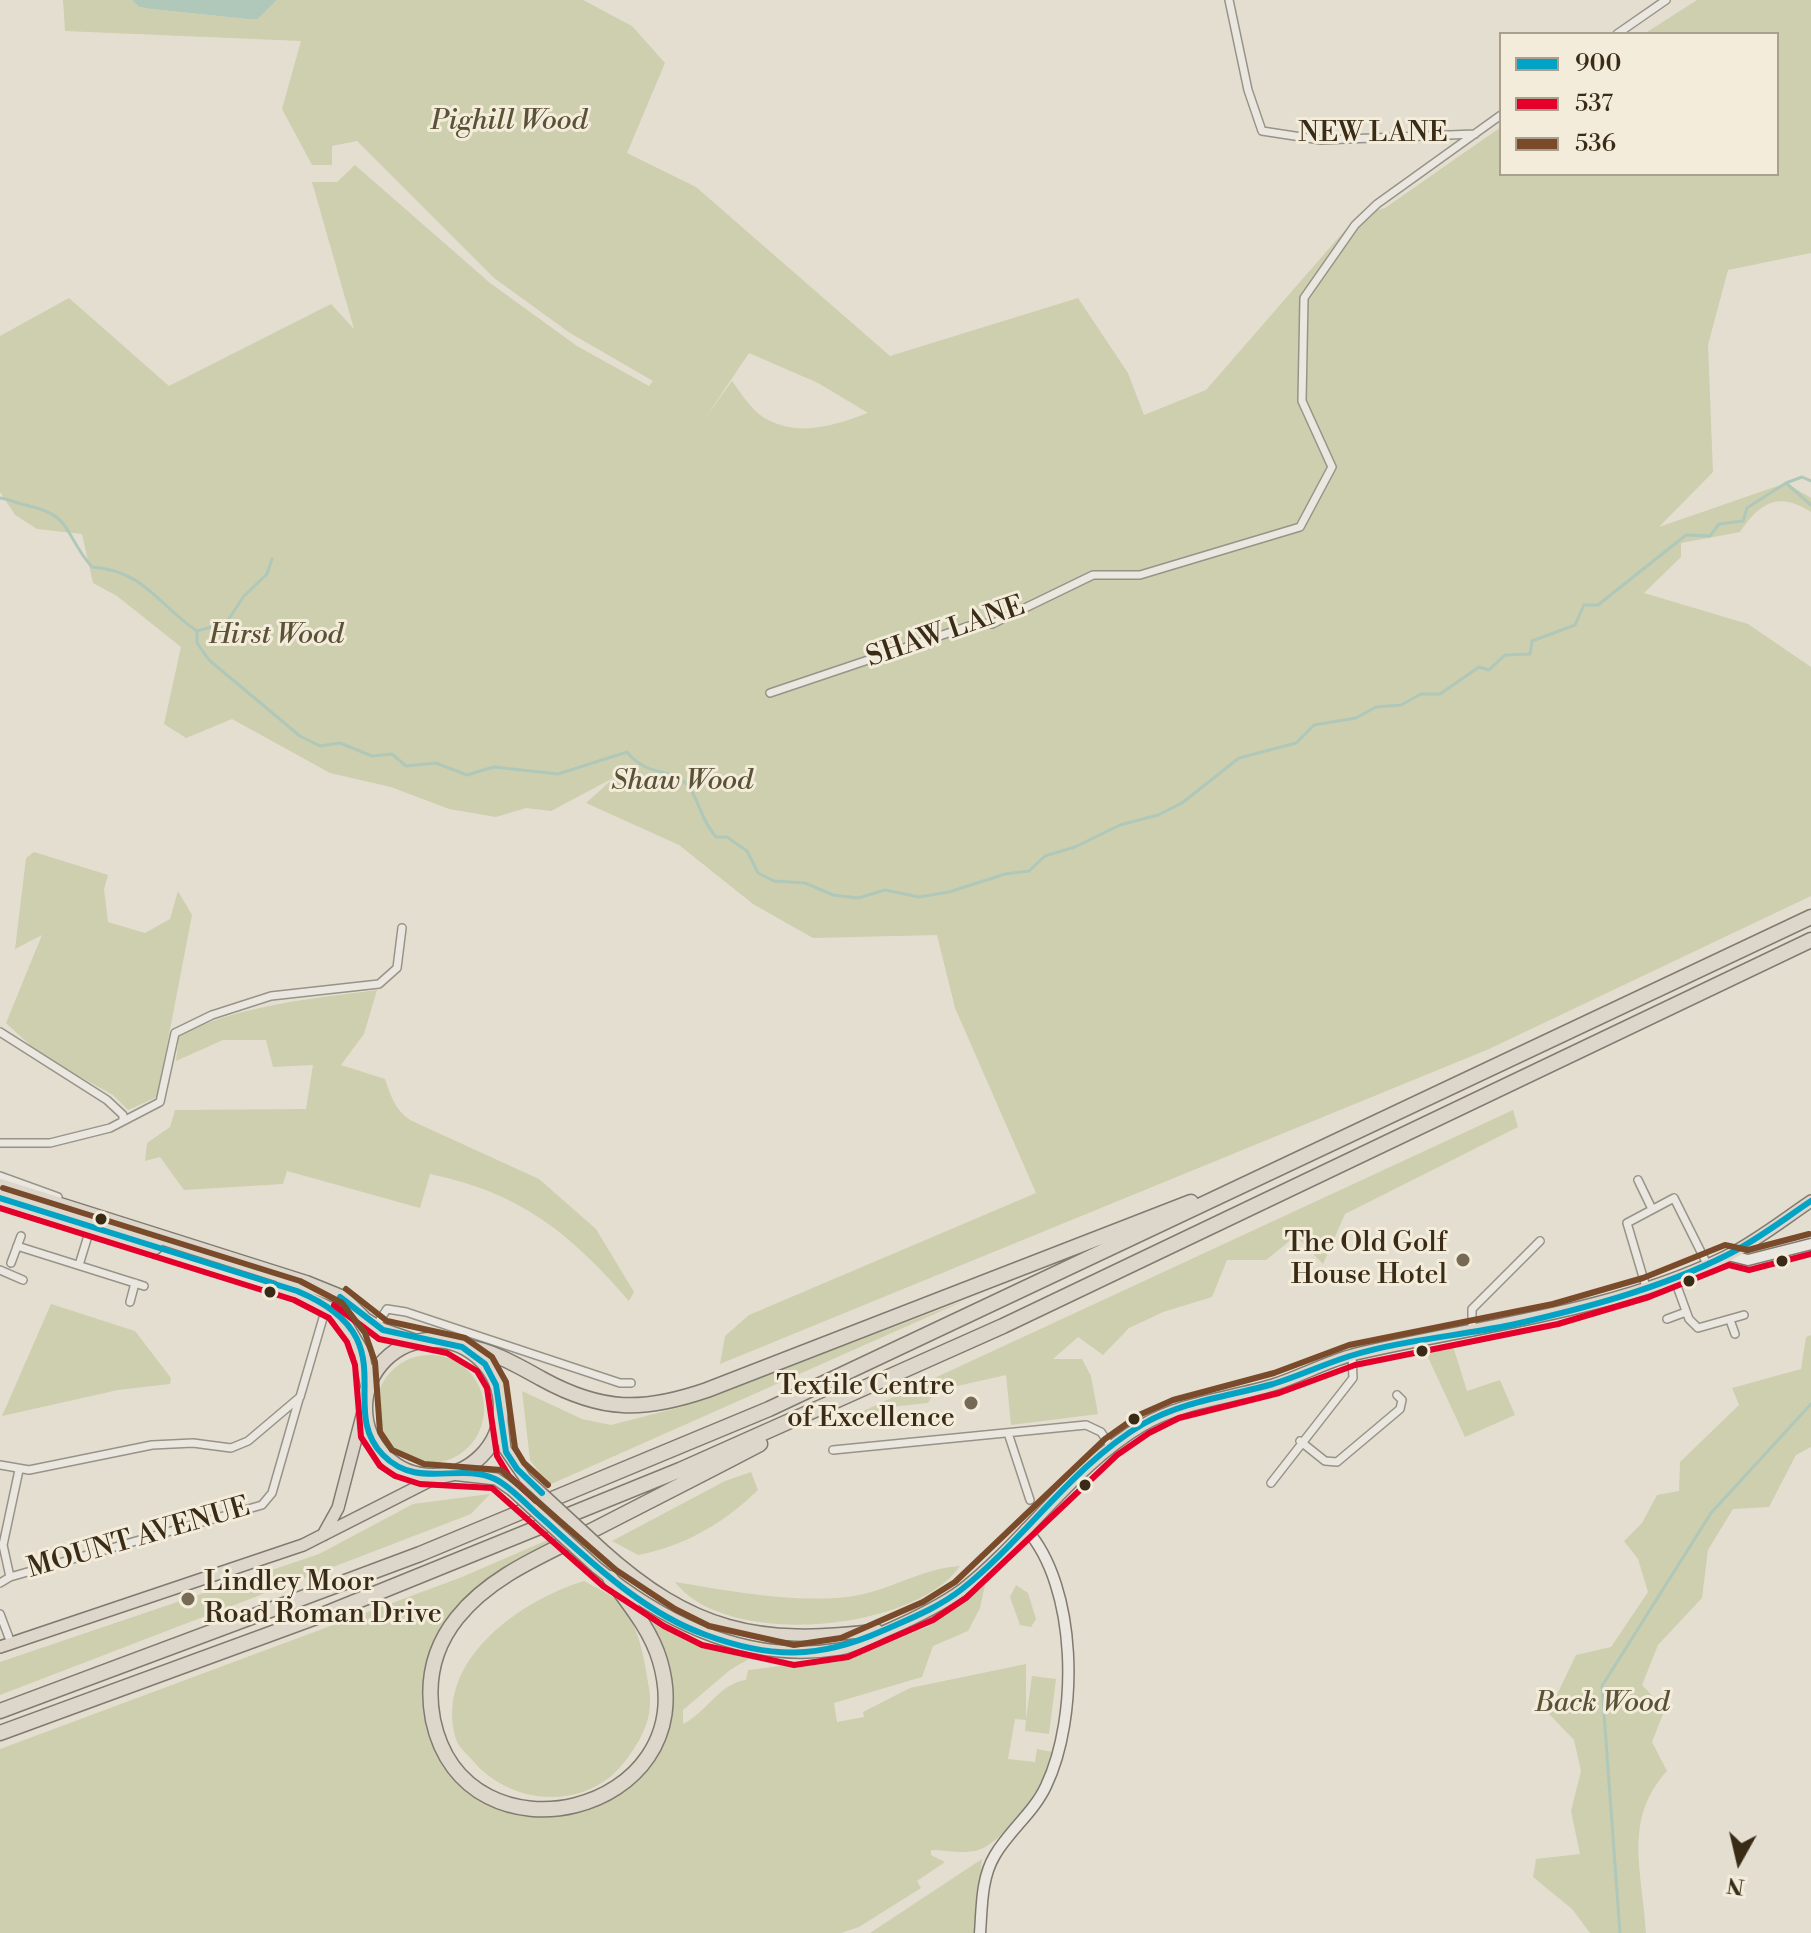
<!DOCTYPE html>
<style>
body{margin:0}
#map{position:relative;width:1811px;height:1933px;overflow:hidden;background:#e4ded0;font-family:"Libre Bodoni",serif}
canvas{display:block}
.legend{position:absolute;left:1499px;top:32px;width:280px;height:144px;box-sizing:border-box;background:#f3ecdb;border:2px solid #a99f8c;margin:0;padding:10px 14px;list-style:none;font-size:24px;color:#3a2b16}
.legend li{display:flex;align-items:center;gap:16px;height:40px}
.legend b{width:40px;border:2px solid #a99f8c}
.north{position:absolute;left:1699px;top:1821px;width:80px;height:80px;-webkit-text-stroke:6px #f3ecdb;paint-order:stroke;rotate:188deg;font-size:22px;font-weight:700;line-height:32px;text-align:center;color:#3a2b16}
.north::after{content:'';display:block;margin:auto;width:28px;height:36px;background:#3a2b16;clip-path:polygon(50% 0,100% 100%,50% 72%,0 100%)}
</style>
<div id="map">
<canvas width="1811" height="1933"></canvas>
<ul class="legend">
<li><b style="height:10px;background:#03a3c5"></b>900</li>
<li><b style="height:10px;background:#e4002b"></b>537</li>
<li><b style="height:10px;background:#7a4b2a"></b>536</li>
</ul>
<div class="north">N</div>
</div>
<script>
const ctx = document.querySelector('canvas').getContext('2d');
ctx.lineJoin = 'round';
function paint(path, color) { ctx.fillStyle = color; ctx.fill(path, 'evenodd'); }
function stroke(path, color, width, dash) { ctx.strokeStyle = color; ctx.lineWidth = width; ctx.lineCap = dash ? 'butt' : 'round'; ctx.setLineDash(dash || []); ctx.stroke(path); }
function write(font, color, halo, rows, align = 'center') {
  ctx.font = font + ' "Libre Bodoni",serif'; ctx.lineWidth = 6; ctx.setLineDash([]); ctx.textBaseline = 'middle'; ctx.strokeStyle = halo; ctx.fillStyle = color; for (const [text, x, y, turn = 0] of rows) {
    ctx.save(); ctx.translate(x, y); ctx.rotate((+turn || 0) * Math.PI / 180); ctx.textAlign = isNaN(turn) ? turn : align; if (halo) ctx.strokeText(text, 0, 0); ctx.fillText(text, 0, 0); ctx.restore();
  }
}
paint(new Path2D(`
 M 63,0 L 132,0 L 139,7 L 151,9 L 247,19 L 259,18 L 277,0 L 583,0 L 632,26 L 665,63 L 627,153 L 696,187 L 890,356 L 1078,298 L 1128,373 L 1144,415 L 1206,390 L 1359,214 L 1385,208 L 1501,127 L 1501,174 L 1777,174 L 1777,34 L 1644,34 L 1697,0 L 1811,0 L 1811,253 L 1728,270 L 1708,345 L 1713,472 L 1659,527 L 1786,483 L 1811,498 L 1811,512 C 1779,491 1760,502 1740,532 L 1681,543 L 1681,557 L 1644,593 L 1748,624 L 1811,667 L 1811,896 L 1489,1049 L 720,1364 L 725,1336 L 749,1315 L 1036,1193 L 955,1008 L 937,935 L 813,938 L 753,904 L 679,845 L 586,803 L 615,777 L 551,811 L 526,808 L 496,817 L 449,809 L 391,787 L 330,773 L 232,719 L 186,738 L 164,724 L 181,647 L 117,596 L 93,583 L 82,534 L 37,529 L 15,515 L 0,492 L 0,336 L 69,298 L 169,386 L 331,304 L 354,329 L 312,182 L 337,182 L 355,165 L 490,283 L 577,346 L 649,386 L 653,381 L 570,333 L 494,278 L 357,141 L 332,146 L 332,165 L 312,165 L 282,109 L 301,41 L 65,31 ZM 749,353 L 818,383 L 868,413 C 833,426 795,439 760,415 C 750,407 740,392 732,381 L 706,417 Z
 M 34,852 L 108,875 L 104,889 L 108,922 L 145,933 L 170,919 L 178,891 L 192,915 L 157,1097 L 128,1110 L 113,1095 L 42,1056 L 6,1023 L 42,935 L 15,949 L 26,858 Z
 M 377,990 L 364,1034 L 341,1065 L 385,1079 C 391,1096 395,1111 412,1121 L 539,1179 L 596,1229 L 634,1292 L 629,1301 C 571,1234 520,1192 430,1174 L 420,1208 L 287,1171 L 283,1184 L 184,1190 L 160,1157 L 145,1161 L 147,1143 L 170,1127 L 175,1110 L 306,1109 L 313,1065 L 273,1067 L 266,1040 L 223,1040 L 176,1061 L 179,1035 C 241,1005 309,999 377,990 Z
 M 1513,1110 L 1518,1127 L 1345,1214 L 1323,1264 L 1296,1236 L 1266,1260 L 1227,1260 L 1212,1297 L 1163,1312 L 1129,1328 L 1103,1355 L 1078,1337 L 1053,1359 L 1082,1359 L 1091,1376 L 1098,1414 L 1011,1425 L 1006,1375 L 935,1391 L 928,1403 L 899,1406 L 831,1426 Z
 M 966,1300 L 549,1485 L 530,1460 L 522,1391 L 582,1419 L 611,1425 L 681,1407 Z
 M 51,1304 L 135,1331 L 171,1378 L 170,1384 L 118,1390 L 2,1416 Z
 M 1811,1335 L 1811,1447 L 1796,1455 L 1769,1507 L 1733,1509 L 1708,1550 L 1702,1598 L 1658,1645 L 1642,1685 L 1665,1709 L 1652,1742 L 1667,1771 C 1622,1820 1643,1873 1646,1933 L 1590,1933 L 1572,1909 L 1533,1877 L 1536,1859 L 1580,1854 L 1571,1811 L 1581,1771 L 1574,1740 L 1548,1713 L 1576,1655 L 1611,1647 L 1648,1592 L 1638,1559 L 1624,1541 L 1642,1523 L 1657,1495 L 1679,1491 L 1680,1462 L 1739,1405 L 1732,1388 L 1801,1369 L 1806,1337 Z
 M 1453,1346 L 1467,1391 L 1500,1380 L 1515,1415 L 1465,1437 L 1425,1351 Z
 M376 1409a54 54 0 1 1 108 0a54 54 0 1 1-108 0Z
 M 751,1472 L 758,1490 C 724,1523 685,1546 638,1555 L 612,1541 L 725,1481 Z
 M 490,1494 L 471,1514 L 0,1695 L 0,1662 L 319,1554 L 413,1504 Z
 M 552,1538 L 558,1544 L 520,1563 L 436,1646 L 437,1744 C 456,1763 475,1790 498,1805 C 508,1813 526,1815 539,1816 C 609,1823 672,1765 673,1695 C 673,1665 659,1641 646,1615 L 686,1637 L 752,1657 L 730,1670 L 683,1710 L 683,1724 C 706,1713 720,1683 746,1680 L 748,1670 L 855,1657 L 929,1626 L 985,1585 L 980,1608 L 968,1631 L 933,1646 L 922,1677 L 834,1703 L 837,1722 L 864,1717 L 863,1712 L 910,1688 L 1026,1664 L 1026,1719 L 1032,1676 L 1056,1679 L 1049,1734 L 1025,1731 L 1026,1720 L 1015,1719 L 1008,1759 L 1035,1762 L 1037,1749 L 1053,1752 C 1049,1779 1007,1839 981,1849 C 967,1855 946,1850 931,1850 L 931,1855 L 945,1862 L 917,1881 L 921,1888 L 859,1927 L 841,1933 L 0,1933 L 0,1749 L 462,1577 Z
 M 960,1566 C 914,1632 725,1649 675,1582 C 731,1591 789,1603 847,1597 C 886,1593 921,1568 960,1566 Z
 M 584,1581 C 594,1587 612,1594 620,1603 C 640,1628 644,1658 649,1688 C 654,1716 642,1739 626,1760 C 589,1811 513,1807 474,1762 C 469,1756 458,1747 456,1739 C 433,1661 521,1600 584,1581 Z
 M 1016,1585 L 1028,1593 L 1036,1619 L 1031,1627 L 1020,1625 L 1010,1597 Z
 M 982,1859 L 975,1933 L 870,1933 Z`), '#cdcfaf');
paint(new Path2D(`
 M 132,0 L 277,0 L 258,19 L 247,19 L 151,9 L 139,7 Z`), '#b0c8b9');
stroke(new Path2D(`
 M 1786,483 L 1802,477 L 1811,481
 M 0,498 C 9,499 16,503 25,505 C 74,515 63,534 92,567 C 145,571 158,605 197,631 L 197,643 L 209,660 L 300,736 L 320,746 L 340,743 L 372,756 L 392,754 L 406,766 L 436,763 L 467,775 L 494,767 L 558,774 L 627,752 C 647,778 674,767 688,786 C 700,801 700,819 716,837 L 727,837 L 747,851 L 758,873 L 774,881 L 805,883 L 833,895 L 858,898 L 885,890 L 919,897 L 949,892 L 1005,874 L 1029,871 L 1045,856 L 1075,847 L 1120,825 L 1158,815 L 1182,803 L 1239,758 L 1296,743 L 1314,725 L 1356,718 L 1376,707 L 1401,705 L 1421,694 L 1440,694 L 1479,667 L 1489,670 L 1505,655 L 1530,654 L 1532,641 L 1575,625 L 1584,605 L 1598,605 L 1686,535 L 1710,536 L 1719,524 L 1743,521 L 1747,508 L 1786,483 L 1811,505
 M 197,631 L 226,623 L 244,596 L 267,574 L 272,559
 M 1620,1933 L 1602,1686 L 1711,1513 L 1811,1404`), '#b0c8b9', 3);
const street = new Path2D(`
 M 1229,0 L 1248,90 L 1262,131 L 1321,140 L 1475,134
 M 1617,34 L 1666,0
 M 770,693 L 978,623 L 992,624 L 1093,575 L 1140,575 L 1300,527 L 1332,467 L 1302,401 L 1304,298 L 1355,225 L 1377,204 L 1501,115
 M 0,1032 L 107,1100 L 123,1115 L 123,1121
 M 0,1143 L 50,1143 L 110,1128 L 160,1102 L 175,1033 L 212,1015 L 271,996 L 379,984 L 397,968 L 402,928
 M 0,1176 L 58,1197
 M 1638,1180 L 1652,1209
 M 17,1246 L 144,1286
 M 11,1263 L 21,1236
 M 79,1265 L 91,1226
 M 0,1270 L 23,1280
 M 1674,1278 L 1689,1319 L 1698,1328 L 1744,1315
 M 1646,1287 L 1627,1223 L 1674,1198 L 1707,1264
 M 130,1302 L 135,1283
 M 1667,1319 L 1686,1312
 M 1730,1320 L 1735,1334
 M 376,1326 L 387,1309 L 406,1312 L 620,1383 L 631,1383
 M 1472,1332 L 1472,1309 L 1540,1241
 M 1008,1433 L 1030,1500
 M 1300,1441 L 1325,1461 L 1337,1462 L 1400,1409 L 1402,1400 L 1397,1395
 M 833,1450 L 1086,1425 L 1101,1432 L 1111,1447
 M 0,1465 L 29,1470 L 152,1445 L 193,1443 L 231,1448 L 248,1441 L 300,1397 L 323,1318
 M 1271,1483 L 1353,1378 L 1352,1355
 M 10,1577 L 3,1545 L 19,1470
 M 0,1583 L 10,1577 L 262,1505 L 272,1493 L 299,1399
 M 0,1614 L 11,1643`);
const secondary = new Path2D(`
 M 1728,1255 L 1748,1260 L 1811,1244
 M 980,1933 C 982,1907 981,1878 995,1855 C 1009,1831 1034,1812 1046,1786 C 1079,1717 1078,1587 1026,1529`);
const primary = new Path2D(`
 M 501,1413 L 505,1449 L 525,1478
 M 451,1474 L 496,1479 L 512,1490
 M 323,1535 L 338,1508 L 364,1408
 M 602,1549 C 692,1630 758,1645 877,1630
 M 596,1567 C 666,1624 748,1664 840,1649 C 856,1646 874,1636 890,1629 C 915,1618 940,1606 962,1590 C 1026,1540 1073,1466 1143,1425 C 1182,1402 1230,1398 1273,1385 C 1301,1376 1328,1361 1356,1354 C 1480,1325 1609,1313 1725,1257 C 1755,1242 1783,1220 1811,1201
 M 0,1647 L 303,1545 L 439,1476`);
const highway = new Path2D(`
 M 0,1186 L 306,1283 L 343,1298 L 365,1320 L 381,1330 L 416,1342
 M 0,1198 L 155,1247
 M 282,1286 L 339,1314 L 362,1353 L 368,1386
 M365 1408a68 68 0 1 1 136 0a68 68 0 1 1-136 0Z
 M 463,1346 C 493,1351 515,1364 542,1379 C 602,1412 643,1412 707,1390 L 1191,1202
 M 610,1578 C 629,1604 651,1630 660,1661 C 705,1815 465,1872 433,1720 C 426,1683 433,1648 457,1618 C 491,1575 546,1554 593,1530 C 649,1501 705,1473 760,1444
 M 0,1711 L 420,1554 L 769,1409 L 1811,917
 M 0,1733 L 330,1612 L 680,1470 L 1003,1326 L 1811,940`);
stroke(street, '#989388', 10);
stroke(secondary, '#807a70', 13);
stroke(primary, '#807a70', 14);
stroke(highway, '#807a70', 17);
stroke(street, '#eae7e0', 7);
stroke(secondary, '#eae7e0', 10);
stroke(primary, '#ddd6cb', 11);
stroke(highway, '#ddd6cb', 14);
const primaryBridge = new Path2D(`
 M 525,1478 L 602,1549
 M 512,1490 L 596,1567`);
stroke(primaryBridge, '#807a70', 14, []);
stroke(primaryBridge, '#ddd6cb', 11);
stroke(new Path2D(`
 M 0,1198 L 297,1291 C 410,1338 335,1406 383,1455 C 417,1490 459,1462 495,1479 C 512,1487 529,1508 544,1520 C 592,1563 644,1613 706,1635 C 771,1659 819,1659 882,1631 C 909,1619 938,1608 962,1589 C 1025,1539 1073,1465 1143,1424 C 1183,1401 1230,1396 1273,1384 C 1299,1376 1324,1364 1350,1356 C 1402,1340 1458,1336 1511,1325 C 1582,1309 1662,1288 1727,1255 C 1756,1241 1784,1219 1811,1201
 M 340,1297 L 383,1330 L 462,1347 L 485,1364 L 496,1385 L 506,1452 L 517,1469 L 542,1493`), '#03a3c5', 6);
stroke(new Path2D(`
 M 0,1208 L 294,1300 L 329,1318 L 347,1342 L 355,1365 L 361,1437 L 380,1466 L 395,1476 L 420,1484 L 492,1488 L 603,1586 L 664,1626 L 702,1645 L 794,1665 L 848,1657 L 933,1620 L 966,1598 L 1117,1455 L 1149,1433 L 1179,1418 L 1279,1393 L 1355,1365 L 1558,1324 L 1649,1297 L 1729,1265 L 1749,1270 L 1811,1254
 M 334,1305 L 379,1339 L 447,1353 L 477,1371 L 487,1388 L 497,1456 L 509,1476 L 536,1501`), '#e4002b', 6);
stroke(new Path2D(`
 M 3,1188 L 300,1281 L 342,1303 L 365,1333 L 375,1362 L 380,1432 L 392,1450 L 424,1464 L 501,1470 L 616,1570 L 675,1609 L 709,1626 L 794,1645 L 841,1638 L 923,1602 L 955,1582 L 1105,1439 L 1139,1415 L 1173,1400 L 1274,1373 L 1349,1345 L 1553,1304 L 1643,1278 L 1725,1245 L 1748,1250 L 1809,1234
 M 346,1289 L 387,1321 L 465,1338 L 492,1357 L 506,1382 L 515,1448 L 524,1463 L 548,1485`), '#7a4b2a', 6);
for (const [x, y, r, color] of [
 [101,1219,7,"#3a2b16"],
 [1463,1260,8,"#766a57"],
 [1782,1261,7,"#3a2b16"],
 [1689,1281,7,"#3a2b16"],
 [270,1292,7,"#3a2b16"],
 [1422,1351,7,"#3a2b16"],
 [971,1403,8,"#766a57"],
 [1134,1419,7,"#3a2b16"],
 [1085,1485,7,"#3a2b16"],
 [188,1599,8,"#766a57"]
]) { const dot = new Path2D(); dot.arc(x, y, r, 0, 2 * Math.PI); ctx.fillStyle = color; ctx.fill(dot); stroke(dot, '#f3ecdb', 3); }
write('italic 28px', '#5a5136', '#f3ecdb', [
 ["Pighill Wood",509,122],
 ["Hirst Wood",276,636],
 ["Shaw Wood",682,782],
 ["Back Wood",1602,1704]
]);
write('28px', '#3a2b16', '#f3ecdb', [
 ["NEW LANE",1373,134],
 ["SHAW LANE",946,633,-19],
 ["MOUNT AVENUE",139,1539,-16]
]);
write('28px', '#3a2b16', '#f3ecdb', [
 ["The Old Golf",1447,1244],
 ["House Hotel",1447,1276],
 ["Textile Centre",955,1387],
 ["of Excellence",955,1419],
 ["Lindley Moor",204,1583,"left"],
 ["Road Roman Drive",204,1615,"left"]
], 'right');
</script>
